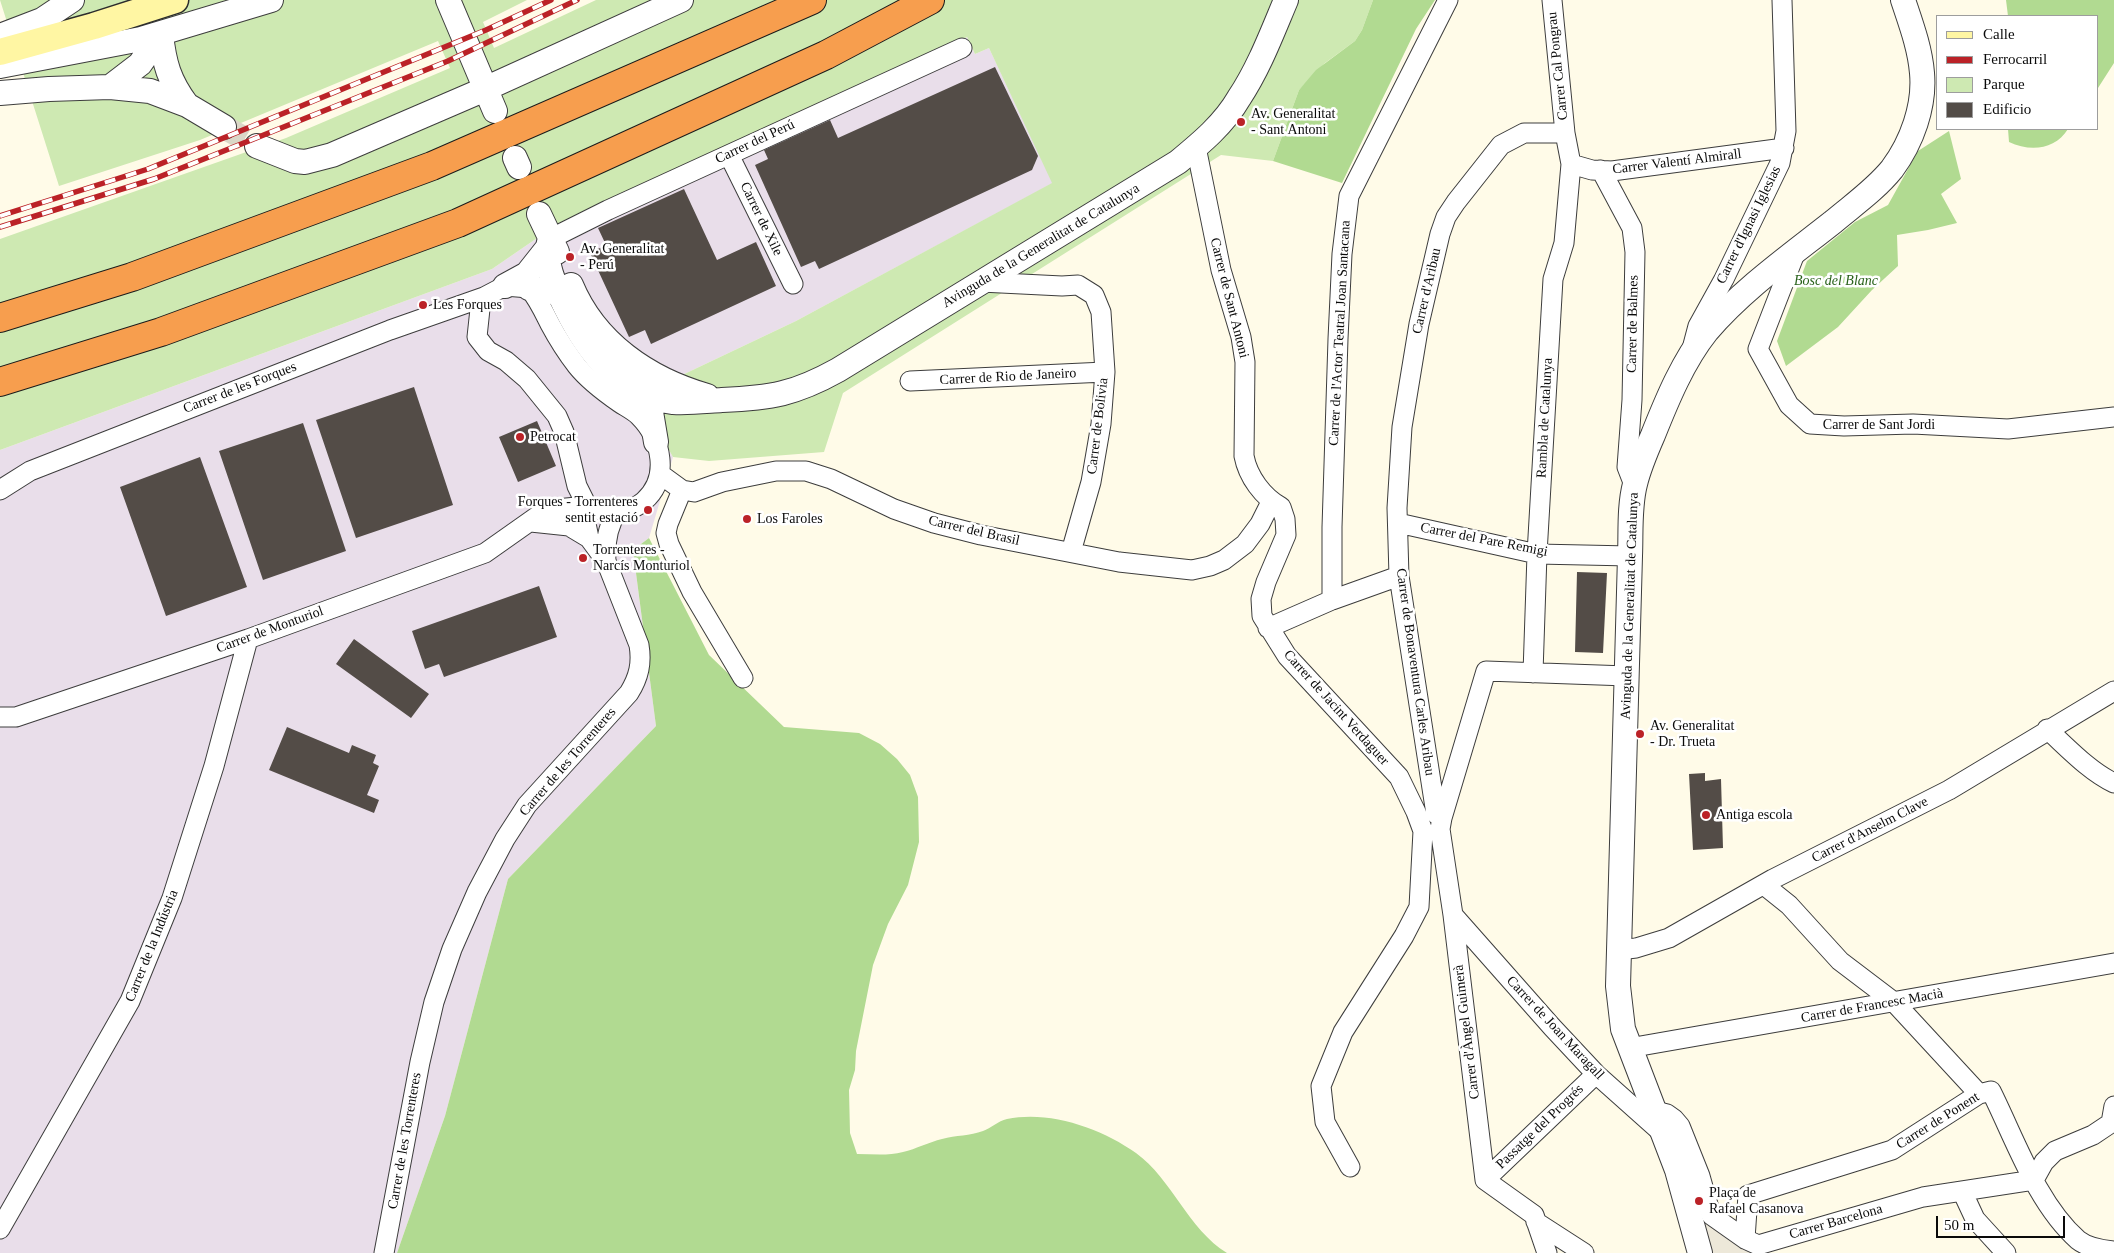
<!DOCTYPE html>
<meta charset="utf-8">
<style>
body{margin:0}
#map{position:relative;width:2114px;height:1253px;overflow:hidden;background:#fffbe8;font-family:Georgia,serif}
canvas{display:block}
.legend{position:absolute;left:1936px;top:15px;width:162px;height:115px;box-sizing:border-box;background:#fff;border:1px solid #9d9d9d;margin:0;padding:6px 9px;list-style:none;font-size:15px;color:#0a0a0a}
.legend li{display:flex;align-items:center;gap:10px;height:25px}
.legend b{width:25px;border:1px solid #9d9d9d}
.scale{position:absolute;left:1936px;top:1216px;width:129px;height:22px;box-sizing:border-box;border:2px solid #0a0a0a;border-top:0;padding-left:6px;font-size:15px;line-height:18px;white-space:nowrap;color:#0a0a0a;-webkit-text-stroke:4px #fff;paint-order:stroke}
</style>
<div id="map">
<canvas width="2114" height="1253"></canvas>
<ul class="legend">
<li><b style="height:6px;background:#fff6a3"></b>Calle</li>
<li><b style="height:6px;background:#bb2227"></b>Ferrocarril</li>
<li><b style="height:14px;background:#cee9b2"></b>Parque</li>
<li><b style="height:14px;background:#534c47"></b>Edificio</li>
</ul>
<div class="scale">50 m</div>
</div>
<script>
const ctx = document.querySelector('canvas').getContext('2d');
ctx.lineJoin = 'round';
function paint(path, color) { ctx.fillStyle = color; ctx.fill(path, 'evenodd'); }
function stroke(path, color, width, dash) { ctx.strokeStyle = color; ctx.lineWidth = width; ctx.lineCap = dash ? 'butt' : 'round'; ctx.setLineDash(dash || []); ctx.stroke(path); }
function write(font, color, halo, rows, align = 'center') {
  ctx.font = font + ' Georgia,serif'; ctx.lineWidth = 5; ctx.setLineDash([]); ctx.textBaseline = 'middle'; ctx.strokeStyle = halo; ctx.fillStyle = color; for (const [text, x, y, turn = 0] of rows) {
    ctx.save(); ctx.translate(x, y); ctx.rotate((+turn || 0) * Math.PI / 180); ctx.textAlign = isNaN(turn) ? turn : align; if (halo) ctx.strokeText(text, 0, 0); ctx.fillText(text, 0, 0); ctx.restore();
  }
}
paint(new Path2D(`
 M 967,37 L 975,54 L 989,48 L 1053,183 L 796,321 L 638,396 L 673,457 L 649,538 L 633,550 L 656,726 L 508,879 L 445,1116 L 397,1253 L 0,1253 L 0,450 L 492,269 L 559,223 Z`), '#e9deea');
paint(new Path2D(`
 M 0,0 L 527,0 L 483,22 L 494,48 L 596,0 L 1373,0 L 1362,30 L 1355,41 L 1325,63 L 1299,90 L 1273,161 L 1221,155 L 843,393 L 824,452 L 709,461 L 673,457 L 638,396 L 796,321 L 1052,183 L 989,48 L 975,54 L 967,37 L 559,223 L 492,269 L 0,450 L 0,239 L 286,138 L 450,68 L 438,41 L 200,140 L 59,186 Z`), '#cee9b2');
paint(new Path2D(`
 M 1373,0 L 1435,0 L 1416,29 L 1342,183 L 1273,161 L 1299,90 L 1316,70 L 1355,41 L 1362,30 Z
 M 2006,0 L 2114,0 L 2114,63 L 2098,88 L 2098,16 L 2008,16 Z
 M 2008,129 L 2068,129 C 2055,150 2030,152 2009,142 Z
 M 1949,131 L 1961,179 L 1941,194 L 1957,223 L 1928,230 L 1897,235 L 1898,266 L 1872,290 L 1838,327 L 1786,366 L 1777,341 L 1807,261 L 1855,222 L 1888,205 L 1918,151 Z
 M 649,538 L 709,655 L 784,727 L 859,733 L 880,744 L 897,759 L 910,775 L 918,797 L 919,842 L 908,885 L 888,924 L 873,965 L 856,1051 L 855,1070 L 849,1090 L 850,1133 L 857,1154 C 872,1154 888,1156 903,1152 C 916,1149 929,1142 942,1139 C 956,1135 970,1136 983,1131 C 991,1128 998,1121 1007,1119 C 1049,1110 1101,1128 1136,1153 C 1172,1179 1188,1229 1227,1253 L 397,1253 L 445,1116 L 508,879 L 656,726 L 633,550 Z`), '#b1da91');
paint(new Path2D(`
 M 1676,1140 L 1712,1222 L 1757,1253 L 1710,1253 Z`), '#ede8d9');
paint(new Path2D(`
 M 995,67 L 1038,156 L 1032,170 L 819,269 L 815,261 L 801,267 L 755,165 L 768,159 L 764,150 L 830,120 L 838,138 Z
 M 684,189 L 717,260 L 756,242 L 776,286 L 651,344 L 645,330 L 629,337 L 590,253 L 606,245 L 598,228 Z
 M 414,387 L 453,505 L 356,538 L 316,420 Z
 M 537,421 L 556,466 L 518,482 L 499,437 Z
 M 303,423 L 346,551 L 263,580 L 219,451 Z
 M 200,457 L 247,587 L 166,616 L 120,487 Z
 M 1577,572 L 1607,573 L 1603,653 L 1575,652 Z
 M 539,586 L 557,637 L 444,677 L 439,664 L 425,669 L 412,631 Z
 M 354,639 L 429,694 L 411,718 L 336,664 Z
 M 287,727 L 349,753 L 352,745 L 376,755 L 373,763 L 379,766 L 367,795 L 379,800 L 374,813 L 269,770 Z
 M 1705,773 L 1705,781 L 1721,779 L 1723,848 L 1693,850 L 1689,774 Z`), '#534c47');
stroke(new Path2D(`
 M 224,127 L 257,146`), '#dad7c7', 24, [24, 12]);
const minor = new Path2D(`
 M 1196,147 L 1221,270 L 1241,337 L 1245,362 L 1244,456 C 1248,477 1263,497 1281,507 L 1285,519 L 1286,535 L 1266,582 L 1261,599 L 1262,616 L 1287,656 L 1399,777 L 1416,812 L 1423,831 L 1419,907 L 1404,936 L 1343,1032 L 1321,1086 L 1325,1122 L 1350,1167
 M 729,155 L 793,284
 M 1571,164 L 1592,170 L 1612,171 L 1784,148
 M 1601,170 L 1632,228 L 1635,252 L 1632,400 L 1627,467 L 1634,485
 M 550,239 L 608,210 L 962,48
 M 1796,251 L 1758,349 L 1789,405 L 1810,424 L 1844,426 L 1913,424 L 2008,429 L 2114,417
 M 981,282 L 1062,286 L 1078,285 L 1094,295 L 1101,312 L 1105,372 L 1101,424 L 1091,482 L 1071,552
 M 1693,345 L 1698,326 L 1724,279 L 1780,163 L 1786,131 L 1782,0
 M 910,381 L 1105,372
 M 660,474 L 682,490 L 694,492 L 722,482 L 776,471 L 806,471 L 831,479 L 894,509 L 934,523 L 981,535 L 1119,562 L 1192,570 L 1210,566 L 1224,560 L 1245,544 L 1260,524 L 1271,502
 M 0,490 L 30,471 L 390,330 L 484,297 L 505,286 L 529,288 C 538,299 544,312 550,324 C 558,339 567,353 577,366 C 589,381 604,392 620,403 C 626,407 634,411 639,416 C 662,439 670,478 644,501 C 627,516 606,513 587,506 L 577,486 L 564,432 L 557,416 L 527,379 L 506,361 L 488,351 L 477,337 L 480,309 L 484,297
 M 682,490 L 668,524 L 666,533 L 669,544 L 692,592 L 743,678
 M 531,522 L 569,526 L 589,538
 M 1398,523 L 1537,554 L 1630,556
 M 606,561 C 605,543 607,527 617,512
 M 1332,600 L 1332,527 L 1338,339 L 1342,254 L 1349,196 L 1448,0
 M 1268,628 L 1332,600 L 1399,576
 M 1533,673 L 1537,554 L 1553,279 L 1564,243 L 1571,164 L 1565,133 L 1552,0
 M 0,717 L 16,717 L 248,639 L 485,553 L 546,510 L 587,506
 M 2047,729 C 2068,748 2089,771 2114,783
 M 1442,818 L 1436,814 L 1399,576 L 1397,508 L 1402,427 L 1419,324 L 1440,234 L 1446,217 L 1456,202 L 1501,145 L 1524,133 L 1565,133
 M 1764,885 L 1789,905 L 1840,961 L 1894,1002 L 1979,1094
 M 1453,915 L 1552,1027 L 1596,1074 L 1661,1132
 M 1619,950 L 1636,948 L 1669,938 L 1773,879 L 1949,790 L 2114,691
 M 1629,1048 L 2114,963
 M 1655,1111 L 1667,1114 L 1674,1119 L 1680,1126 L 1700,1176 L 1711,1215 L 1745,1239 L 1758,1245 L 1923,1197 L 2034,1180
 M 1485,1180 L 1596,1074
 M 2034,1180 L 2044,1162 L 2055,1151 L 2093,1135 L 2111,1123 L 2114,1106
 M 1962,1191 L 1975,1219 L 2006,1253
 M 1536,1222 L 1584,1253
 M 0,1229 L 130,1001 L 172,898 L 214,766 L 248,639
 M 1745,1239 L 1748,1195 L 1892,1150 L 1979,1094 L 1991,1091 C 2015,1139 2037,1204 2078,1240 C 2088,1248 2102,1250 2114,1251
 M 384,1253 L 420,1062 L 434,1002 L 452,949 L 477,892 L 505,839 L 527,805 L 629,693 C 639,677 642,663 639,645 L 606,561 L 589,538 L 585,519 L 587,506
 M 1547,1253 L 1534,1215 L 1485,1180 L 1453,915 L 1440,829 L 1442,818 L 1486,671 L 1627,676`);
const tertiary = new Path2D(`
 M 448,0 L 495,111
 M 161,34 C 164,63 169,81 187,105
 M 0,36 L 42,20 L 72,0
 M 0,66 L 141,39 L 271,0
 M 110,87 L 140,64 L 161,34
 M 0,93 L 49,89 L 110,87 L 150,91 L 187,105 L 224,127
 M 257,146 L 295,161 L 305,162 L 332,155 L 476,93 L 681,0
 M 515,158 L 519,167
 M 539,214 L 557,252
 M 550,239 C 542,261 556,288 566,308 C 587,351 621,396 673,402 C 689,403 706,401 722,400 C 771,398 795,394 838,370 L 1178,162 C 1201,143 1224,124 1239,98 C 1259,68 1272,33 1286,0
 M 571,285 C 595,343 648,379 707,396
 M 505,286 L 527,274 L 546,250
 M 529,288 L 563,294 L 570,299
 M 646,382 L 656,442
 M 1700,1253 L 1677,1170 L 1623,1029 L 1618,986 L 1630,556 C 1631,533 1629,507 1635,484 C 1639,467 1646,451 1653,435 C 1667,400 1683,361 1707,331 C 1743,289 1790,256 1833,222 C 1853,205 1875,190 1892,169 C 1912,142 1925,106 1922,73 C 1920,48 1911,24 1903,0`);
const secondary = new Path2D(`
 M 0,52 L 94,26 L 175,0`);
const motorway = new Path2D(`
 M 0,318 L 132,277 L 432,166 L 812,0
 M 0,382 L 161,332 L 458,223 L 826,55 L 930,0`);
stroke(minor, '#3d3d3d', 21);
stroke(tertiary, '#3d3d3d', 26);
stroke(secondary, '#2c2c2c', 29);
stroke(motorway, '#1b1b1b', 30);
stroke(minor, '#fff', 19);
stroke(tertiary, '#fff', 24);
stroke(secondary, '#fff6a3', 26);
stroke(motorway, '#f79e4e', 28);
const rail = new Path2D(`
 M 0,216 L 148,169 L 486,30 L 551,0
 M 0,227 L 154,179 L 448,61 L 577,0`);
stroke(rail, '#bb2227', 5.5);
stroke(rail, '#fff', 4, [11]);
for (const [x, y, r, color] of [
 [1241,122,5,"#bb2227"],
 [570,257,5,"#bb2227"],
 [423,305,5,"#bb2227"],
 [520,437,5,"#bb2227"],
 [648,510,5,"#bb2227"],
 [747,519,5,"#bb2227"],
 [583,558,5,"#bb2227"],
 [1640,734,5,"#bb2227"],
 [1706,815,5,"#bb2227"],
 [1699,1201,5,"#bb2227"]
]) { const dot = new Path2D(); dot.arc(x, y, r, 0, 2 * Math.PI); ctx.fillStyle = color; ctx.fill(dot); stroke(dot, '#fff', 2); }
write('14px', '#0a0a0a', '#fff', [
 ["Carrer Cal Pongrau",1558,66,-96],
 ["Carrer del Perú",755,142,-25],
 ["Carrer Valentí Almirall",1677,162,-7],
 ["Carrer de Xile",761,219,64],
 ["Carrer d'Ignasi Iglesias",1749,225,-64],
 ["Avinguda de la Generalitat de Catalunya",1041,246,-31],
 ["Carrer d'Aribau",1427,291,-77],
 ["Carrer de Sant Antoni",1229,298,76],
 ["Carrer de Balmes",1633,324,-89],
 ["Carrer de l'Actor Teatral Joan Santacana",1340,333,-87],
 ["Carrer de Rio de Janeiro",1008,377,-3],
 ["Carrer de les Forques",240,388,-21],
 ["Rambla de Catalunya",1545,418,-87],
 ["Carrer de Sant Jordi",1879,425],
 ["Carrer de Bolivia",1098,426,-83],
 ["Carrer del Brasil",974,531,13],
 ["Carrer del Pare Remigi",1484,540,11],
 ["Avinguda de la Generalitat de Catalunya",1630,606,-88],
 ["Carrer de Monturiol",270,630,-20],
 ["Carrer de Bonaventura Carles Aribau",1415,672,82],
 ["Carrer de Jacint Verdaguer",1336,708,48],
 ["Carrer de les Torrenteres",568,762,-49],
 ["Carrer d'Anselm Clave",1870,830,-27],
 ["Carrer de la Indústria",152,946,-68],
 ["Carrer de Francesc Macià",1872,1006,-10],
 ["Carrer de Joan Maragall",1555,1028,47],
 ["Carrer d'Àngel Guimerà",1467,1032,-97],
 ["Carrer de Ponent",1938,1121,-32],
 ["Passatge del Progrés",1540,1127,-44],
 ["Carrer de les Torrenteres",405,1141,-80],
 ["Carrer Barcelona",1836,1222,-16]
]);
write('14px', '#0a0a0a', '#fff', [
 ["Av. Generalitat",1251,114],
 ["- Sant Antoni",1251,130],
 ["Av. Generalitat",580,249],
 ["- Perú",580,265],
 ["Les Forques",433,305],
 ["Petrocat",530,437],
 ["Forques - Torrenteres",638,502,"right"],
 ["sentit estació",638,518,"right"],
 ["Los Faroles",757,519],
 ["Torrenteres -",593,550],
 ["Narcís Monturiol",593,566],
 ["Av. Generalitat",1650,726],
 ["- Dr. Trueta",1650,742],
 ["Antiga escola",1716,815],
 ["Plaça de",1709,1193],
 ["Rafael Casanova",1709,1209]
], 'left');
write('italic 14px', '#29621b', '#fff', [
 ["Bosc del Blanc",1836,281]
]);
</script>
